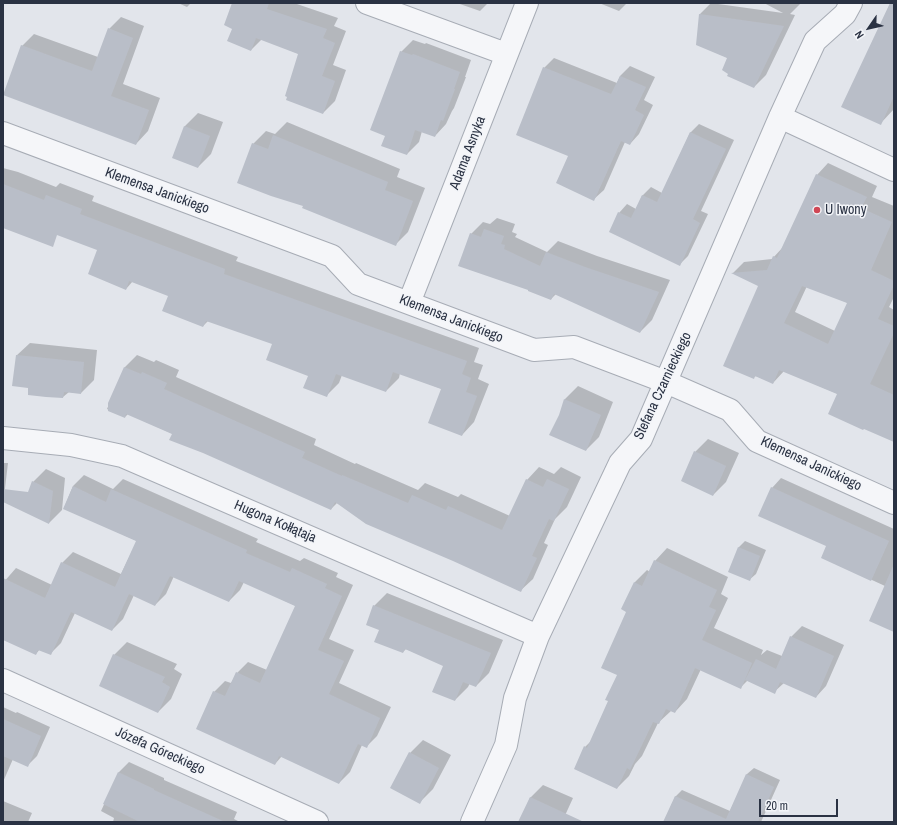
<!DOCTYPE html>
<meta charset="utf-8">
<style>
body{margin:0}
#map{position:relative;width:897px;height:825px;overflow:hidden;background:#e2e5eb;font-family:"Archivo Narrow",sans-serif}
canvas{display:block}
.frame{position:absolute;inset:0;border:4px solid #2a3243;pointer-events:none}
.north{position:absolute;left:849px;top:8px;width:40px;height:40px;-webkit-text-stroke:3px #f2f4f8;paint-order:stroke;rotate:236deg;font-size:11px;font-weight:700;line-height:16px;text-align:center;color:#2a3243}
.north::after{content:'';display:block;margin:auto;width:14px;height:18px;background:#2a3243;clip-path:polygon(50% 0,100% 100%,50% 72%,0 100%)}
.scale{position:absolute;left:759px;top:799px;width:79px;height:18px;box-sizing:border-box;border:2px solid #2a3243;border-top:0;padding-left:5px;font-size:12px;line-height:14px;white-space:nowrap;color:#2a3243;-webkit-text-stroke:3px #f2f4f8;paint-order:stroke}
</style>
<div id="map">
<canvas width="897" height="825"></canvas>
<div class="frame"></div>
<div class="north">N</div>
<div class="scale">20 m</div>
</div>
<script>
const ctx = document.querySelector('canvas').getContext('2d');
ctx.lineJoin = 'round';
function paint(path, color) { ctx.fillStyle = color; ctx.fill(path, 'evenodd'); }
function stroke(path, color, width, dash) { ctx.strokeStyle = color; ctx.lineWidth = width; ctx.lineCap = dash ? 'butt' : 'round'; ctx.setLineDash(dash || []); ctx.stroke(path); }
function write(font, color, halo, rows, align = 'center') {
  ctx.font = font + ' "Archivo Narrow",sans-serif'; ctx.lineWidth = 3; ctx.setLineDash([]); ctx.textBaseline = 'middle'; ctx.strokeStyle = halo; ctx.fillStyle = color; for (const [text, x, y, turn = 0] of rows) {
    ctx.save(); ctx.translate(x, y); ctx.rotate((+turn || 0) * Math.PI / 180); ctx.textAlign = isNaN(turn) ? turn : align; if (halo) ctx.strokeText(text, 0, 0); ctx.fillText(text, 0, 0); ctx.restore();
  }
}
paint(new Path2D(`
 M 178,3 L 191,3 L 187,7 Z
 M 233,3 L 294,3 L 338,18 L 334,26 L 346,31 L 333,65 L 346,70 L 335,101 L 323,113 L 299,54 L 262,39 L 251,50 L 233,28 Z
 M 457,3 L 488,3 L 480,11 Z
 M 599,3 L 627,3 L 619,11 Z
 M 711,3 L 783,13 L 764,3 L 801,3 L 790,14 L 795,15 L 766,75 L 754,87 L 728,58 L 697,44 L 700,14 Z
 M 891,3 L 894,3 L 894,109 L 880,124 Z
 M 121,17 L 144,26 L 123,84 L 160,98 L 148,131 L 136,144 L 22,46 L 34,34 L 98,57 L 109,29 Z
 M 413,40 L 425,44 L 426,43 L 471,60 L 465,77 L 466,77 L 454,108 L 452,111 L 446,124 L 435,136 L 422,131 L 419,142 L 407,154 L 386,135 L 401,52 Z
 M 554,58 L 617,83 L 620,76 L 630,66 L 655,77 L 644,100 L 653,105 L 639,134 L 630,144 L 625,142 L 604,190 L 594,199 L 569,156 L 544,68 Z
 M 198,113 L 223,122 L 211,154 L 198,167 L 173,157 L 185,126 Z
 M 287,122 L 400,169 L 397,177 L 425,188 L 408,232 L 395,245 L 304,205 L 253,144 L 266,131 L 275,134 Z
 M 699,124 L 734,140 L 701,211 L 708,214 L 688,256 L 679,265 L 619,213 L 627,204 L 636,209 L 642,196 L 651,187 L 662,193 L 690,133 Z
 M 828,163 L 877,186 L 872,197 L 894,206 L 894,297 L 889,307 L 894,310 L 894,441 L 838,394 L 784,371 L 773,383 L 756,376 L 753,378 L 760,286 L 733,273 L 744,262 L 772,259 L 784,246 L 817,175 ZM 807,286 L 848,303 L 835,331 L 795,312 Z
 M 3,168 L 18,172 L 56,187 L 60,183 L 94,196 L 92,201 L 238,257 L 236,261 L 479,348 L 474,362 L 483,365 L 478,379 L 489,384 L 474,422 L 462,435 L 442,389 L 400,373 L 399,378 L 386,391 L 342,375 L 339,383 L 326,396 L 309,375 L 273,343 L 208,321 L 203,326 L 170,295 L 133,281 L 126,289 L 98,249 L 3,210 Z
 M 497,218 L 515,224 L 512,232 L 517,234 L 515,237 L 547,252 L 558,241 L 597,256 L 670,280 L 652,320 L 640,332 L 556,294 L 551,299 L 471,234 L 483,222 L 490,224 Z
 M 30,343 L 97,350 L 94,380 L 81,393 L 69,392 L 63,397 L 29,388 L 16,356 Z
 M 137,355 L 154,362 L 156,360 L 179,370 L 176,377 L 316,439 L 314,445 L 355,464 L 356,463 L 418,490 L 425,483 L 458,497 L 461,494 L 510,516 L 527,480 L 539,467 L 554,474 L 561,467 L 581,477 L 567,507 L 555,519 L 544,543 L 548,545 L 533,579 L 520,591 L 337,503 L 331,509 L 173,434 L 128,414 L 125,417 L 107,409 L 125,367 Z
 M 578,386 L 613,402 L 599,437 L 586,450 L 560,416 L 565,399 Z
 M 708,439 L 739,453 L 726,482 L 713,495 L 695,452 Z
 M 3,463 L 8,463 L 3,505 Z
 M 46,469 L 65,478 L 62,510 L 49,523 L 33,482 Z
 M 84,475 L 113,489 L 123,479 L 258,539 L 256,542 L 300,561 L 304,558 L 338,573 L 336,577 L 353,585 L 329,639 L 354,650 L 339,683 L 391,707 L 377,736 L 366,747 L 362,745 L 350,772 L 339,783 L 282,756 L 275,764 L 214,692 L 225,681 L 231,683 L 237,673 L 248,662 L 267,670 L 296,606 L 244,582 L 240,590 L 229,601 L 174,576 L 166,594 L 155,605 L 134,595 L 123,619 L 112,630 L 75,613 L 61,643 L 50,654 L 40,649 L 36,654 L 3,638 L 3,583 L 16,568 L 52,585 L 62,563 L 73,552 L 121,574 L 137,541 L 64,508 L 73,486 Z
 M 781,478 L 894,529 L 894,631 L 885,586 L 822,557 L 827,546 L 772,488 Z
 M 745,541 L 766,550 L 756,574 L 749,580 L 729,571 L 739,547 Z
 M 667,548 L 728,577 L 721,594 L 728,598 L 714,628 L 763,650 L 761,655 L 767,650 L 782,656 L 791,637 L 802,626 L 844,645 L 826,686 L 816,697 L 784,683 L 774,692 L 748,680 L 741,687 L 701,669 L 687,699 L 675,712 L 671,711 L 658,723 L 642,756 L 635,764 L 629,776 L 617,788 L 585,747 L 592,740 L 610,701 L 618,675 L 627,611 L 635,582 L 647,570 L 650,572 L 655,561 Z
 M 387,593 L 503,640 L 489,673 L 476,686 L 470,683 L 468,687 L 455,700 L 444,665 L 406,649 L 403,652 L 380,629 L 374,606 Z
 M 127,642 L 177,664 L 174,669 L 182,674 L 171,699 L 158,712 L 114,655 Z
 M 3,707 L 16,713 L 17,712 L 50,727 L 37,756 L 27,766 L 13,759 L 3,782 Z
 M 423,740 L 451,755 L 433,789 L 420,802 L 410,753 Z
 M 129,762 L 164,778 L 164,780 L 237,812 L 234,819 L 240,822 L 113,822 L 114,818 L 101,811 L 119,772 Z
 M 754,768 L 780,780 L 761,822 L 664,822 L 675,797 L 682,790 L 730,811 L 747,774 Z
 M 543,785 L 573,798 L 562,822 L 519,822 L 530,798 Z
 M 3,801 L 32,813 L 28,822 L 3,822 Z`), '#0003');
paint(new Path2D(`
 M 232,3 L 269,3 L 267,9 L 327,29 L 323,38 L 335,43 L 322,76 L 335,81 L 323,114 L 286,100 L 287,97 L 285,96 L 298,54 L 256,38 L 251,51 L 227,41 L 232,29 L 224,25 Z
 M 890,3 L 894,3 L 894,96 L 881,125 L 841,107 Z
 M 699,14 L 784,26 L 754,88 L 727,76 L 728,74 L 722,70 L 727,58 L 696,45 Z
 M 108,28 L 133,38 L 111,96 L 149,110 L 136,145 L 3,95 L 21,45 L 92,71 Z
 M 400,51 L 412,55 L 413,54 L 460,72 L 454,89 L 455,89 L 443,121 L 441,120 L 435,137 L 415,130 L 407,155 L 381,146 L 385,136 L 370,130 Z
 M 543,67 L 611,94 L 620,76 L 646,87 L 635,110 L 644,115 L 630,145 L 621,141 L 594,201 L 556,183 L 568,156 L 516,135 Z
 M 184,126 L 210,136 L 198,168 L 172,158 Z
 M 690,132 L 726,149 L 693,219 L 700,223 L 680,266 L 609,232 L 618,212 L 631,218 L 642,195 L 657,202 Z
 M 273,135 L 388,182 L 385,190 L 413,201 L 396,246 L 302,208 L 303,206 L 271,196 L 237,183 L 252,143 L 268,149 Z
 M 816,174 L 867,197 L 861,208 L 892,222 L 871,270 L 894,281 L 894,285 L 878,319 L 894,326 L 894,333 L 870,384 L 894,395 L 894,442 L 864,429 L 863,430 L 828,414 L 837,394 L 779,370 L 773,384 L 755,376 L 754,379 L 723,366 L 758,286 L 731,273 L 767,270 L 773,256 L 777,258 ZM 802,286 L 847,303 L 828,344 L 784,323 Z
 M 3,184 L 44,200 L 46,195 L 82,209 L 80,214 L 225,269 L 224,274 L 467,361 L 462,374 L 471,378 L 466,392 L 477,396 L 462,436 L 428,423 L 441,389 L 393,372 L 386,392 L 336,374 L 327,397 L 303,388 L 308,376 L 266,360 L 272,344 L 206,321 L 203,327 L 162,311 L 168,296 L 129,281 L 126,290 L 88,274 L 97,250 L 57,235 L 53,247 L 3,228 Z
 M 484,229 L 504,236 L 501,244 L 505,245 L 504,249 L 540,266 L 546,252 L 585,267 L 659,292 L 640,333 L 554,294 L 551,300 L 528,291 L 528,290 L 458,266 L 470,233 L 481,237 Z
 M 16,355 L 84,362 L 81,394 L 64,392 L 63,398 L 46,397 L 28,395 L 28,388 L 12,386 Z
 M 124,367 L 141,374 L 142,372 L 167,383 L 164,389 L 305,452 L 302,458 L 342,476 L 342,475 L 408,503 L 412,495 L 446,510 L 448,506 L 502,530 L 526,479 L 543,487 L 547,479 L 569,489 L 554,521 L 549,519 L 532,556 L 537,558 L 521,592 L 453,561 L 366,524 L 335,502 L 331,510 L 203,453 L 169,440 L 172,434 L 126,414 L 125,418 L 108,411 L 108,403 Z
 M 564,399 L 601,415 L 586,451 L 549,435 L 559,415 Z
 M 694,451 L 726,466 L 713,496 L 681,481 Z
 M 32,481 L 53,491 L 49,524 L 3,502 L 3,489 L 28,492 Z
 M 73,486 L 106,502 L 111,489 L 247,550 L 246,553 L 290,572 L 292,568 L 327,584 L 325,588 L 342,596 L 318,650 L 344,661 L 329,694 L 380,718 L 367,748 L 358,744 L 339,784 L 279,756 L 275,765 L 196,729 L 213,691 L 225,696 L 236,672 L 260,683 L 295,606 L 239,581 L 229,602 L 170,576 L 155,606 L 129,594 L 112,631 L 71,612 L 51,655 L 38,650 L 36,655 L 3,640 L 3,578 L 45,598 L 61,562 L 115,587 L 136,541 L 63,509 Z
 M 771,487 L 889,541 L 871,581 L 821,558 L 826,546 L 758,516 Z
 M 738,547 L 760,556 L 750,581 L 728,572 Z
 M 654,560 L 717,590 L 709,607 L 716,610 L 702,640 L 752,663 L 741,689 L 695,668 L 675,713 L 666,709 L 659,724 L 653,722 L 630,770 L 627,768 L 617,789 L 574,769 L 584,746 L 587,748 L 608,701 L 605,700 L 617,675 L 601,668 L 626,612 L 621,609 L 634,582 L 642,586 Z
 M 894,564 L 894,632 L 869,621 Z
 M 373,605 L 491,653 L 476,687 L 463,682 L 455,701 L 432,692 L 443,666 L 405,649 L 403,653 L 374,642 L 379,630 L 366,625 Z
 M 790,636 L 834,656 L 816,698 L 780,682 L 775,694 L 745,680 L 756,659 L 776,669 Z
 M 113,654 L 165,677 L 162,682 L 170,687 L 158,713 L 99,686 Z
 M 3,719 L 41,736 L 28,767 L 3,756 Z
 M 409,752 L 439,768 L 420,804 L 390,788 Z
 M 118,772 L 154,789 L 154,790 L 225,822 L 140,822 L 103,804 Z
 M 746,774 L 774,787 L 758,822 L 663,822 L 675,796 L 726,819 Z
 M 530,797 L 584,822 L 518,822 Z`), '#b9bec8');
const minor = new Path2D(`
 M 367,3 L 506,54
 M 780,117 L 894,170
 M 3,133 L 332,256 L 358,284 L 534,350 L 574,347 L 666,382 L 730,410 L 757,441 L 894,503
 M 409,303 L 527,3
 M 3,438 L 71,445 L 122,456 L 538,636
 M 3,680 L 317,822
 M 472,822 L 506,745 L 515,698 L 538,636 L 620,463 L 641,439 L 780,117 L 815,41 L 845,14 L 851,3`);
stroke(minor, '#a7acb5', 24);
stroke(minor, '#f5f6f9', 22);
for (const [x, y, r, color] of [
 [817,210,4,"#d04755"]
]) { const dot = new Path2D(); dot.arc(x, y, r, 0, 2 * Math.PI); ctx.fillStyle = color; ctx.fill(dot); stroke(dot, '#f2f4f8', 1.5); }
write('14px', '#2a3243', '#f2f4f8', [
 ["Adama Asnyka",468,153,-69],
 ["Klemensa Janickiego",157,191,20],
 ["Klemensa Janickiego",451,319,21],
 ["Stefana Czarnieckiego",663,386,-65],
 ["Klemensa Janickiego",811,464,25],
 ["Hugona Kołłątaja",275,522,23],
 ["Józefa Góreckiego",160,751,24]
]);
write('14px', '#2a3243', '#f2f4f8', [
 ["U Iwony",825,210]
], 'left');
</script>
